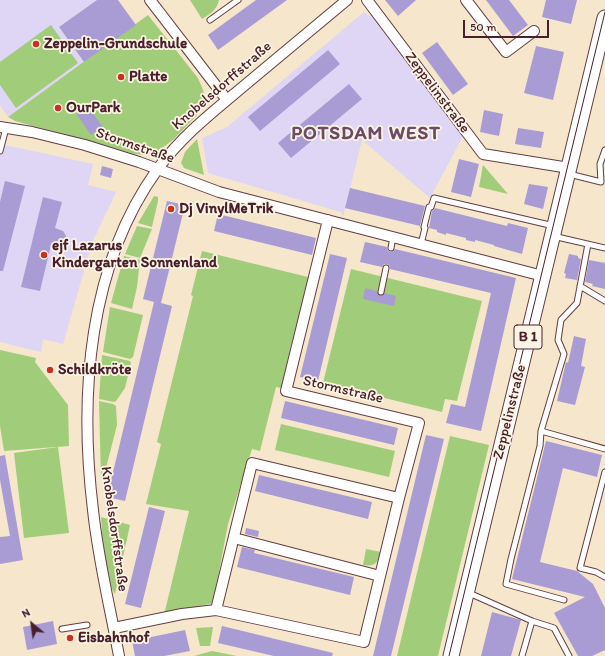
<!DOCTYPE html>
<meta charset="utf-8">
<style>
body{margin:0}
#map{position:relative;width:605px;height:656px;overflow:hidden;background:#f5e6cc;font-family:Itim,sans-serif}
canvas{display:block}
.north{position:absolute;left:12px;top:604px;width:40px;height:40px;-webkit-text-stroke:3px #fcf5e5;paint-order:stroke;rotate:331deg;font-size:11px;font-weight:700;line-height:16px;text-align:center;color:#4a1f2b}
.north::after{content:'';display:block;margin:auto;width:14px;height:18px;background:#4a1f2b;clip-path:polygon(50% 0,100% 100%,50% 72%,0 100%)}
.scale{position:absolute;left:463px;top:20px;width:86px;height:18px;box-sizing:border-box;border:2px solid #4a1f2b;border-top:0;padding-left:5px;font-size:12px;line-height:14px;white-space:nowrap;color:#4a1f2b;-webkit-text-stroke:3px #fcf5e5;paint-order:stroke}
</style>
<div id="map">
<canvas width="605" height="656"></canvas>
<div class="north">N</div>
<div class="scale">50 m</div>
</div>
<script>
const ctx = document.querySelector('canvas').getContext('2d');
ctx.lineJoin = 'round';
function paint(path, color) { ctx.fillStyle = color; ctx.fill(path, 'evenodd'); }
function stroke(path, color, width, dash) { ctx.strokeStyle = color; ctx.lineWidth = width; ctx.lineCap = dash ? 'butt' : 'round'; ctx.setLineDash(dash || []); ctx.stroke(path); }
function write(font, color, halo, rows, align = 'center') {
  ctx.font = font + ' Itim,sans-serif'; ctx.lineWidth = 3.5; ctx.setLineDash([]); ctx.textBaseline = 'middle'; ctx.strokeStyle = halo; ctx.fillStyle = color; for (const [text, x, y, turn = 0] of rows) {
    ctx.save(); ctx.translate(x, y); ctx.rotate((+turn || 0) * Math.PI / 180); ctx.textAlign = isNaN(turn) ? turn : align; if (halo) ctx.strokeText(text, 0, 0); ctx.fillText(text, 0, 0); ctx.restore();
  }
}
paint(new Path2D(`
 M 0,0 L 97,0 L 59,27 L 84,62 L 8,117 L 0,105 Z
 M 364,12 L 369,16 L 372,14 L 463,136 L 430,198 L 362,140 L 343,217 L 341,212 L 208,173 L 202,138 L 227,127 Z
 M 0,144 L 93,164 L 88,185 L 116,192 L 92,243 L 63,344 L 43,339 L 41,352 L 0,342 Z`), '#dfd5f5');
paint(new Path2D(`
 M 190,0 L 219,0 C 217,10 210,14 202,19 Z
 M 148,15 L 198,78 L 205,95 L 197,115 L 174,139 L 156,153 L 149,155 L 134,154 L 15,121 L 8,117 Z
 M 51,25 L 78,63 L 16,108 L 0,85 L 0,62 Z
 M 197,139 L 204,175 L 184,168 L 181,163 L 185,152 Z
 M 483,165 L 508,194 L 479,187 Z
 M 154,196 L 158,197 L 158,201 L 152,227 L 138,223 Z
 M 137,226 L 152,229 L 140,258 L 125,254 Z
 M 202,251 L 312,278 L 297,334 L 294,335 L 281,388 L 276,387 L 260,451 L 252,449 L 228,524 L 213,603 L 164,615 L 189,511 L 146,504 L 161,444 L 157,442 L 193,296 L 191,295 Z
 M 124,256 L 140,260 L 137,287 L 132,309 L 111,303 Z
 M 351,269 L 482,301 L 457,401 L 445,399 L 442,412 L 323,383 Z
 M 110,307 L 143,315 L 133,357 L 130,359 L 103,352 Z
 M 0,350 L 36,358 L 35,362 L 68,405 L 69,446 L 4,451 L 0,426 Z
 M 102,355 L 130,361 L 131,363 L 125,388 L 116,401 L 114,402 L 99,399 Z
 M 99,401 L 113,404 L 116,406 L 117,425 L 104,476 L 101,479 Z
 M 281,424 L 395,451 L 389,477 L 275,450 Z
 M 450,436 L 489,445 L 438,656 L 397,656 Z
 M 58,447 L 69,533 L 24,538 L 14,453 Z
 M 101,517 L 130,525 L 115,594 C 102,574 103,540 101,517 Z
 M 366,549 L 381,552 C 378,563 374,567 363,565 Z
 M 213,627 L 210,646 L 200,646 L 196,628 Z
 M 212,651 L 237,656 L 194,656 Z`), '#a1cd7a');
paint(new Path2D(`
 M 97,0 L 118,0 L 136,25 L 84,62 L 59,27 Z
 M 256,0 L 287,0 L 218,50 L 208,35 Z
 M 385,0 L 416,0 L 398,16 Z
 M 486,0 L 509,0 L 528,25 L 513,36 Z
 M 546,0 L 577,0 L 571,24 L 542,17 Z
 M 437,42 L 468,84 L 453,95 L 422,53 Z
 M 536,46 L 564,52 L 553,100 L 524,93 Z
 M 328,50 L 340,64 L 260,131 L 248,117 Z
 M 349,84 L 362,99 L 291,158 L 278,143 Z
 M 88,107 L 103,127 L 91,135 L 77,115 Z
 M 484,110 L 503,114 L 499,136 L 480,132 Z
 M 518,128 L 544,132 L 541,148 L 515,144 Z
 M 459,159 L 479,164 L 471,197 L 451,192 Z
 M 102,166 L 113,169 L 111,178 L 100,175 Z
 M 5,181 L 25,186 L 3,271 L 0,271 L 0,202 Z
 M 529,184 L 548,187 L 543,209 L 524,204 Z
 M 350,188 L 425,206 L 420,226 L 345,208 Z
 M 43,197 L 62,202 L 55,228 L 63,231 L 66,236 L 66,239 L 62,244 L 51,245 L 40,291 L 21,287 Z
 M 167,201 L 185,205 L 161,303 L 172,306 L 125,501 L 107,497 L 154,302 L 143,299 Z
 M 435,208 L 507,226 L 508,223 L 528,228 L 522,254 L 494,246 L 494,245 L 475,240 L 475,242 L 466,240 L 466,238 L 446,233 L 446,235 L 437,232 L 437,230 L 429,228 L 432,211 Z
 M 218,214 L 316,238 L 312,255 L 214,231 Z
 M 365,242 L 387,247 L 387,250 L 390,252 L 393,252 L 395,249 L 516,278 L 481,431 L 446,423 L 451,404 L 465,407 L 491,293 L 390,269 L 390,266 L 387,264 L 384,264 L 382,267 L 360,262 Z
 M 330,254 L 347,258 L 318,381 L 300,377 Z
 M 569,254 L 578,256 L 578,258 L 581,259 L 577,280 L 565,278 L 566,274 L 564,273 Z
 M 589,260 L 605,263 L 605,289 L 592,286 L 593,284 L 585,282 Z
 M 365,288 L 377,291 L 380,296 L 383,296 L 385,293 L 396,296 L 394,306 L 363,299 Z
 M 574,336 L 586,339 L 581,366 L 585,367 L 575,405 L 557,401 L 566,362 L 568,363 Z
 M 285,401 L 398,428 L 394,445 L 281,418 Z
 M 426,435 L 444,439 L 391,656 L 373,656 Z
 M 546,441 L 602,455 L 597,477 L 563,468 L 540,562 L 577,571 L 593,584 L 605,608 L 605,650 L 592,656 L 578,656 L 554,613 L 585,597 L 512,579 Z
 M 5,455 L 23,560 L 0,564 L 0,537 L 10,536 L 0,480 L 0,456 Z
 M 259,475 L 372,502 L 368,519 L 255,491 Z
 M 149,507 L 165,511 L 141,608 L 125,604 Z
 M 246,528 L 259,531 L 258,537 L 245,534 Z
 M 242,547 L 255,550 L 254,553 L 354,577 L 350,595 L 237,567 Z
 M 492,612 L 521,620 L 511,656 L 481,656 Z
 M 53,621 L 57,644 L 27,650 L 23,627 Z
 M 222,626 L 333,653 L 332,656 L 274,656 L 218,643 Z
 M 185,630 L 190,651 L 164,656 L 135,656 L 132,641 Z`), '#a99cd4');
const lane = new Path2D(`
 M 210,20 L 238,0
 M 0,151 L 6,128
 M 569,174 L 601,182 L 600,164 L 605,150
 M 431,207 L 434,198 L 554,226
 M 424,227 L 429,207
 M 553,236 L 605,248
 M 421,244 L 425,228
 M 391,248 L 393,237
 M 580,286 L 605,301
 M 381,292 L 386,268
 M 541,431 L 605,449
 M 605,472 L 580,568 L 596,572 L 605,577
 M 469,593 L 532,621 L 522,656
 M 564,600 L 506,584 L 511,559 L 540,446 L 541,431 L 564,354 L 558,340 L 561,320 L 577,303 L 588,244
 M 532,621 L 554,628 L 569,656
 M 62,629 L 87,625`);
const street = new Path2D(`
 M 150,0 L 227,100
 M 367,0 L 483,154 L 569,168
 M 466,0 L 506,52 L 534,31
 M 0,127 L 32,132 L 85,145 L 139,162 L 219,192 L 543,276
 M 234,538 L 380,576
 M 216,610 L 252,463 L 399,498
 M 114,628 L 182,614 L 216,610 L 364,642 L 399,498 L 419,423 L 286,391 L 328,220
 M 119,656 C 110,607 98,559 93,510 C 79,395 88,266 157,170 C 180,138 210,114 239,90 C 275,60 311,30 347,0`);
const primary = new Path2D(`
 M 451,656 L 605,18`);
stroke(lane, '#643d43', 7);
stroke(street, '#643d43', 12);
stroke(primary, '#643d43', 17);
stroke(lane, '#fff', 5);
stroke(street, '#fff', 10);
stroke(primary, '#fff', 15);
stroke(new Path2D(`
 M 449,656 L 605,12`), '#4a1f2b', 1);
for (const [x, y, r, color] of [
 [36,44,4,"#c8321e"],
 [121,77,4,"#c8321e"],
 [58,108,4,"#c8321e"],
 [171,209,4,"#c8321e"],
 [44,255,4,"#c8321e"],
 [50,370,4,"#c8321e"],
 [70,638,4,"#c8321e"]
]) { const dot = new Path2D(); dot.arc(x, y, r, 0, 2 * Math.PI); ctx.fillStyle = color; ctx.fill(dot); stroke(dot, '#fcf5e5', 1.5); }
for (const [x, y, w] of [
 [528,337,28]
]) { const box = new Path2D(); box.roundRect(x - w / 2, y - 12, w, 24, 3); ctx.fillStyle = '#fcf5e5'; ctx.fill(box); stroke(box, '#4a1f2b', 1); }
write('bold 14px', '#4a1f2b', null, [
 ["B 1",528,337]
]);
write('bold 15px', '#4a1f2b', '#fcf5e5', [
 ["Zeppelin-Grundschule",44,44],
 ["Platte",129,77],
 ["OurPark",66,108],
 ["Dj VinylMeTrik",179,209],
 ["ejf Lazarus",52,246],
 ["Kindergarten Sonnenland",52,263],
 ["Schildkröte",58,370],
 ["Eisbahnhof",78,638]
], 'left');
write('15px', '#4a1f2b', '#fcf5e5', [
 ["Knobelsdorffstraße",222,86,-41],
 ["Zeppelinstraße",437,93,53],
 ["Stormstraße",135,146,19],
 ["Stormstraße",343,390,13],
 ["Zeppelinstraße",510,412,-76],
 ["Knobelsdorffstraße",114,529,82]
]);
ctx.letterSpacing = '1px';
write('bold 19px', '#6b4b66', '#fcf5e5', [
 ["POTSDAM WEST",366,134]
]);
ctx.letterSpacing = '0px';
</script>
